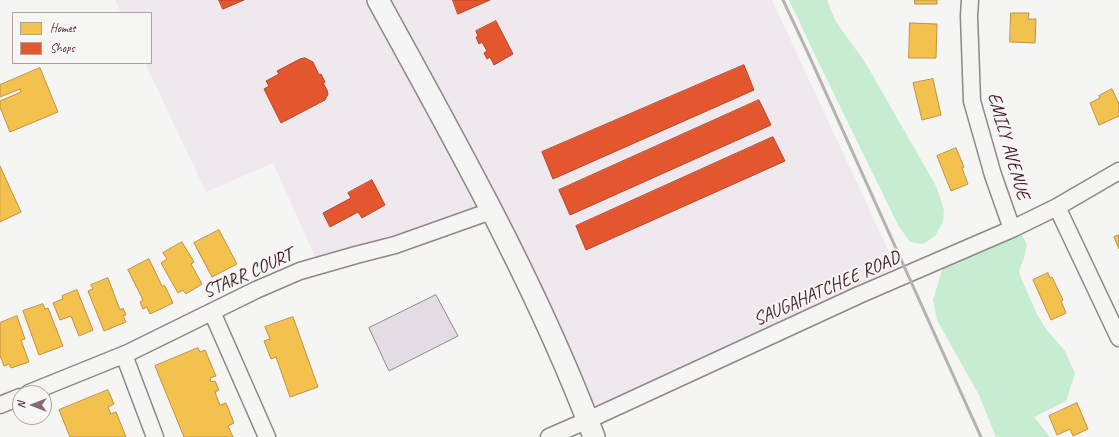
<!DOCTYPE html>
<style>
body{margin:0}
#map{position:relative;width:1119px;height:437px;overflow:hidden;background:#f5f5f3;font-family:Caveat,sans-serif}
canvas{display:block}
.legend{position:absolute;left:12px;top:12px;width:140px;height:52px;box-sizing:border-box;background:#f6f6f2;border:1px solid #b1a0a2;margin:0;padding:5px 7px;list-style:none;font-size:12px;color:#4a1f2b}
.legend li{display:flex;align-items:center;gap:8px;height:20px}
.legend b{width:20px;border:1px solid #b1a0a2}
.north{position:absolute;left:12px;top:385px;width:40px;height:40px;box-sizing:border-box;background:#f6f6f2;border:1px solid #b1a0a2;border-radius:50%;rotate:270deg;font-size:11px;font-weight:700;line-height:16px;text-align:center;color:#4a1f2b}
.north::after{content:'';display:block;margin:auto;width:14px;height:18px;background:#866a71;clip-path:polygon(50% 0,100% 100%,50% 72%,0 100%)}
</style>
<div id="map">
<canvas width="1119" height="437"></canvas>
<ul class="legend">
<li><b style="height:11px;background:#f2c14e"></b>Homes</li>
<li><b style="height:11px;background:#e4572e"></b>Shops</li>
</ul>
<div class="north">N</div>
</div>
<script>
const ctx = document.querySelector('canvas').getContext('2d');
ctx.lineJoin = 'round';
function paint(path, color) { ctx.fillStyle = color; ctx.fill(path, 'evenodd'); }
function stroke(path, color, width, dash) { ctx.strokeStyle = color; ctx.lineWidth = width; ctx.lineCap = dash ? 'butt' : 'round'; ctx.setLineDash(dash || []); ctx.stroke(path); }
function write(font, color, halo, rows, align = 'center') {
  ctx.font = font + ' Caveat,sans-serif'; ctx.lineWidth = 4; ctx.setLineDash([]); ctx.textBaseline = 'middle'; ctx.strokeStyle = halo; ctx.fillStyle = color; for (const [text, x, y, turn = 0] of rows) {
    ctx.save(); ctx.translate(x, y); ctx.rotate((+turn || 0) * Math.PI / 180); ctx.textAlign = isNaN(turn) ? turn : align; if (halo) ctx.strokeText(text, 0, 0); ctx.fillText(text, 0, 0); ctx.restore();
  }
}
paint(new Path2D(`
 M 115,0 L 772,0 L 896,267 L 588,420 L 491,211 L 318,266 L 312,250 L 273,163 L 206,192 L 145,63 L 151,63 L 151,13 L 121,13 Z`), '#efe8ec');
paint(new Path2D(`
 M 789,0 L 827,0 L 836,22 L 865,62 L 936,186 L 944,209 L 943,222 L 935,236 L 923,244 L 910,242 L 898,225 L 813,51 Z
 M 1022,235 L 1027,245 L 1024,258 L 1019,271 L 1021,278 L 1037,314 L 1046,329 L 1065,351 L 1075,374 L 1066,401 L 1034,417 L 1050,437 L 996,437 L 979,395 L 937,320 L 933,300 L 942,270 L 955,260 L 1006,238 Z`), '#c6edcf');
const homes = new Path2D(`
 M 915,0 L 937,0 L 937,4 L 915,4 Z
 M 1011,13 L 1029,13 L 1028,19 L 1036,19 L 1035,43 L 1010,42 Z
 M 910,23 L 937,24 L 936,58 L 909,58 Z
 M 40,68 L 58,112 L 10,132 L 0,107 L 0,101 L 21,92 L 20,89 L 0,97 L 0,85 Z
 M 933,79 L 941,115 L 922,120 L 913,83 Z
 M 1112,89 L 1119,104 L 1119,116 L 1099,125 L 1090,103 L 1100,98 L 1099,96 Z
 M 956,148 L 964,167 L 962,168 L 968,184 L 951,191 L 937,156 Z
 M 0,166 L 21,212 L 0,222 Z
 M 219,230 L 237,264 L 212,277 L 194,243 Z
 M 1119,235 L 1119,249 L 1114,237 Z
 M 182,242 L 194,262 L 191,264 L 202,284 L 186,294 L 183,290 L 178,293 L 161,263 L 167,259 L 163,253 Z
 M 149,259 L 162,286 L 165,286 L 173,303 L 150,314 L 147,307 L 143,309 L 140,302 L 143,300 L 128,270 Z
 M 1048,273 L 1050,278 L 1052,277 L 1063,300 L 1061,301 L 1066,313 L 1051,320 L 1033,280 Z
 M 108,278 L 120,310 L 123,308 L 126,315 L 123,316 L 126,322 L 104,331 L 88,291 L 93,289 L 91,285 Z
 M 77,290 L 93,330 L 79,336 L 71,316 L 60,320 L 53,303 L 63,299 L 62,296 Z
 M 43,304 L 45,309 L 48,308 L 63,346 L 39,355 L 23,311 Z
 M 17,316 L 25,339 L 21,340 L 29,362 L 11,368 L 9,364 L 4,366 L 0,355 L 0,323 Z
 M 293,317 L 318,387 L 290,397 L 276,357 L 271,359 L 264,341 L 270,339 L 265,327 Z
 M 198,348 L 200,352 L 205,350 L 216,376 L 210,378 L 211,382 L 215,381 L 219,390 L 215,392 L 220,405 L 226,403 L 234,423 L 228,426 L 233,437 L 184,437 L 155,366 Z
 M 108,390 L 114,404 L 108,407 L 111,414 L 116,412 L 126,437 L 70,437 L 59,410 Z
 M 1077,403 L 1088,429 L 1073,436 L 1070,429 L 1057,435 L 1049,416 Z`);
paint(homes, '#f2c14e');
stroke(homes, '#c09044', 1);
const shops = new Path2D(`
 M 219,0 L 244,0 L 223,9 Z
 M 453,0 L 490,0 L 458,14 Z
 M 496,21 L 513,54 L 494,65 L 490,57 L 487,59 L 484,53 L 487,51 L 482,42 L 479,44 L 476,37 L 478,36 L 476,31 Z
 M 305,58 L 313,62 L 319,75 L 321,74 L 325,82 L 323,83 L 327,90 L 328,94 L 325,100 L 323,101 L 281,123 L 264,89 L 269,86 L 266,81 L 279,74 L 277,71 L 300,59 Z
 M 744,65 L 754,90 L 553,179 L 542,152 Z
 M 759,100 L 771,125 L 570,215 L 559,190 Z
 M 773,137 L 785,161 L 586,250 L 576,226 Z
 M 372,180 L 385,205 L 362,218 L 358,212 L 330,227 L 323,213 L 351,198 L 348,193 Z`);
paint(shops, '#e4572e');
stroke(shops, '#b6462d', 1);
const building = new Path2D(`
 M 436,295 L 458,336 L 389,371 L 369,328 Z`);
paint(building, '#e4dce4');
stroke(building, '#8f8788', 1);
const minor = new Path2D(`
 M 970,0 L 969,16 L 972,101 L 993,175 L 1012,229
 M 1057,207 L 1119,338
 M 212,312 L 267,437
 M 124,355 L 155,437
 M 29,393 L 128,353 L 256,290 L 300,271 L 356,255 L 395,245 L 491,211
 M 0,405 L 20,397
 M 549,437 L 588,420 L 859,295 L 1012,229 L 1057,207 L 1119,171`);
const major = new Path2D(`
 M 378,0 C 456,143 537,285 594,437`);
stroke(minor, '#8f8788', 19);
stroke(major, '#8f8788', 24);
stroke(minor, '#f5f5f3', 16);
stroke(major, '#f5f5f3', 21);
stroke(new Path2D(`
 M 783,0 L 807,51 L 981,437`), '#b6b2b2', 3);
write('19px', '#4a1f2b', '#f6f6f2', [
 ["EMILY AVENUE",1008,146,74],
 ["STARR COURT",248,274,-24],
 ["SAUGAHATCHEE ROAD",827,289,-24]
]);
</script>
